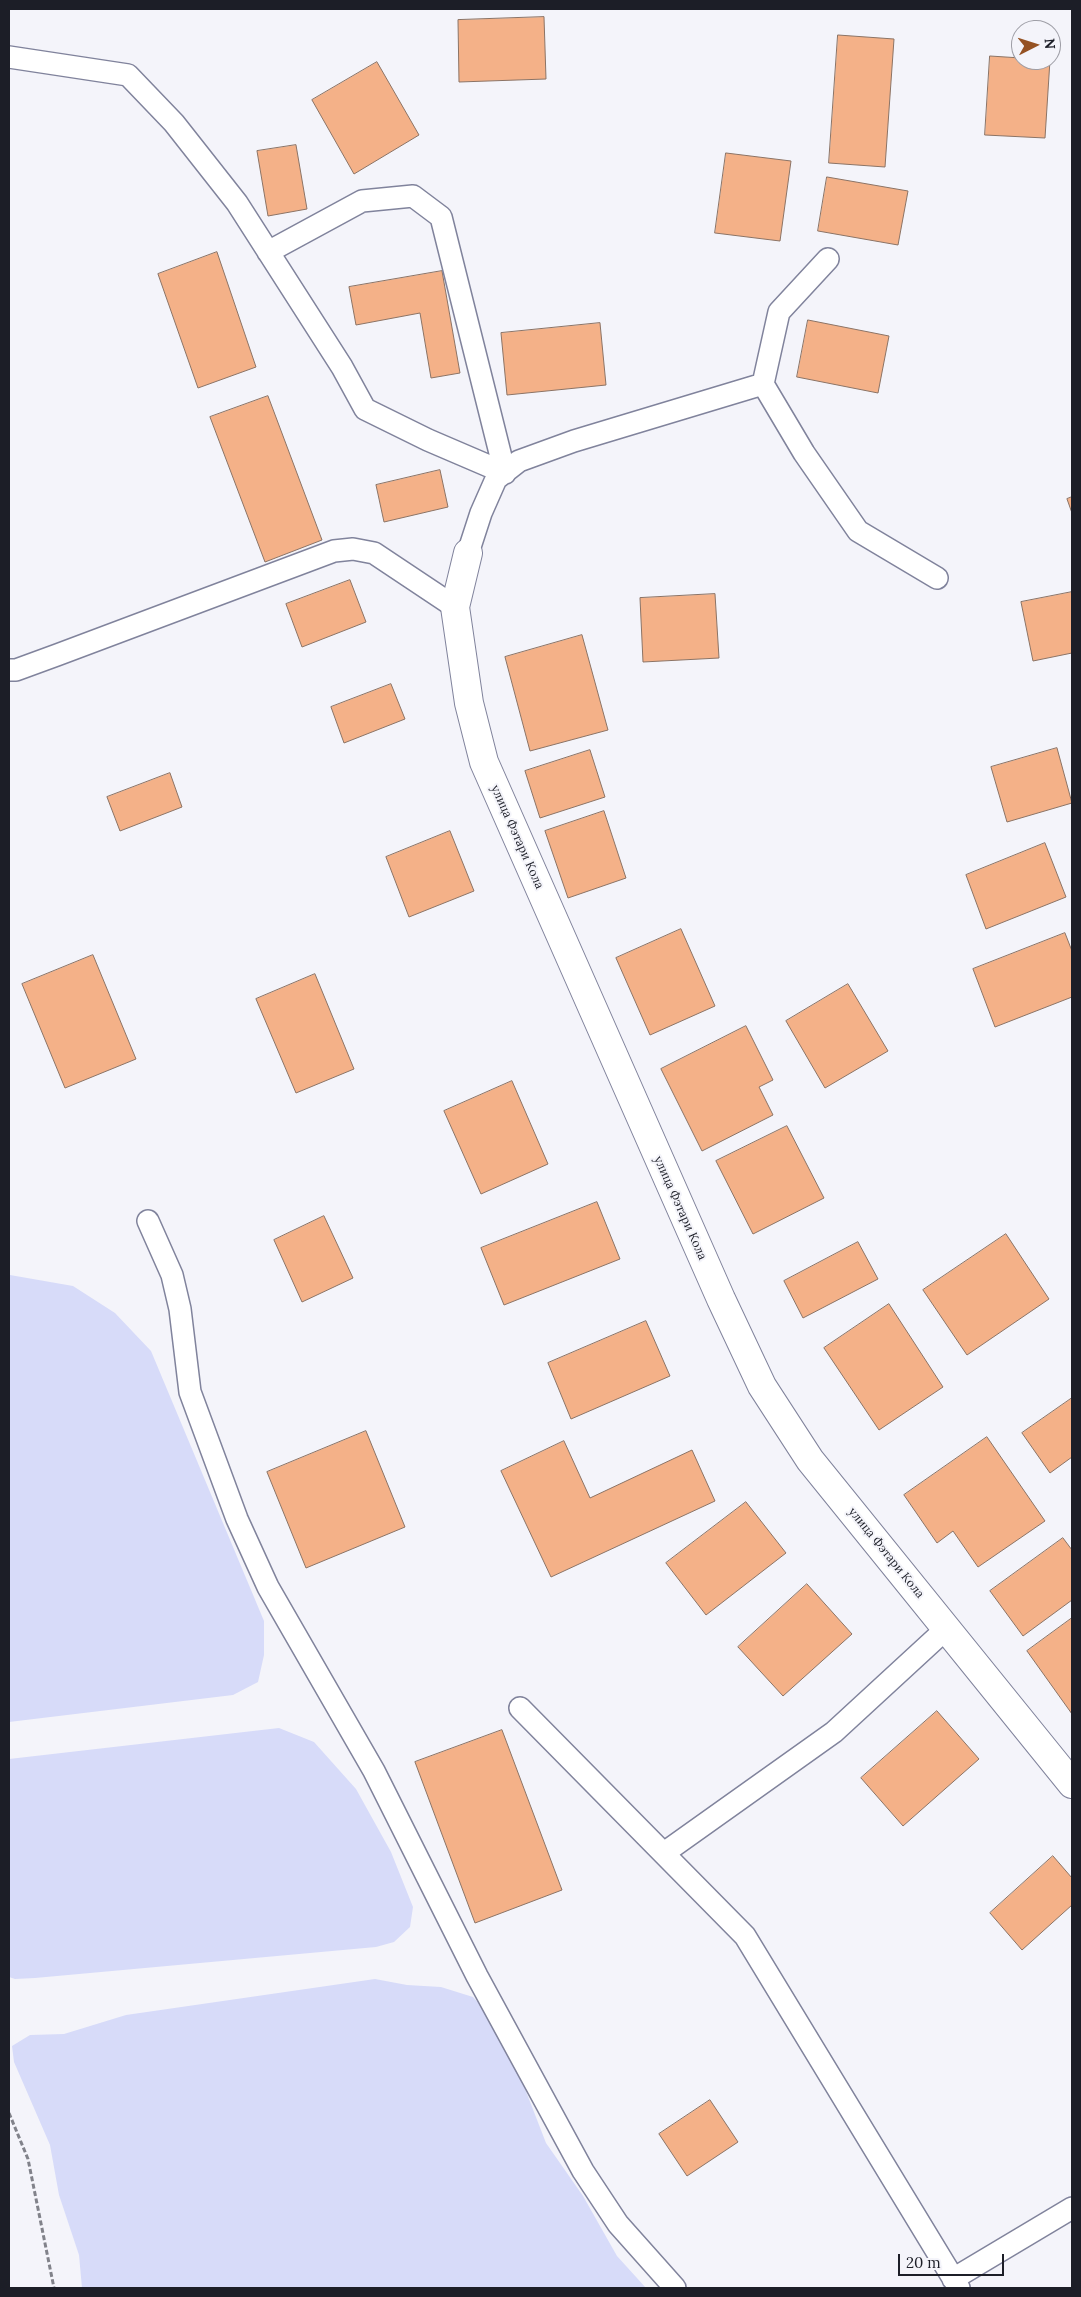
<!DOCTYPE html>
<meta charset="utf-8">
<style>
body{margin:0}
#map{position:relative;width:1081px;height:2297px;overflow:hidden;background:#f4f4fa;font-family:Lora,serif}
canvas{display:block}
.frame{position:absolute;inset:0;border:10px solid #1c1e27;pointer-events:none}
.north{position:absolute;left:1011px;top:20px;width:50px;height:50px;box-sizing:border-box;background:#f4f4fa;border:1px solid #9e9ea6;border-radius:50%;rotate:85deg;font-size:14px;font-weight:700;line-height:20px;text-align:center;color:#1c1e27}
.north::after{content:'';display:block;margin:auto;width:18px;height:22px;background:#955223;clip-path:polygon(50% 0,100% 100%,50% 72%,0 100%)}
.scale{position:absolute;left:898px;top:2254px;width:106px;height:22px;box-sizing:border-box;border:2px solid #1c1e27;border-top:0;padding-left:6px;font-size:15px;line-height:18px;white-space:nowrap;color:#1c1e27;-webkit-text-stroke:4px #f4f4fa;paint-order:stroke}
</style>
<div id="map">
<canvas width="1081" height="2297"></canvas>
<div class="frame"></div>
<div class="north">N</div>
<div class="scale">20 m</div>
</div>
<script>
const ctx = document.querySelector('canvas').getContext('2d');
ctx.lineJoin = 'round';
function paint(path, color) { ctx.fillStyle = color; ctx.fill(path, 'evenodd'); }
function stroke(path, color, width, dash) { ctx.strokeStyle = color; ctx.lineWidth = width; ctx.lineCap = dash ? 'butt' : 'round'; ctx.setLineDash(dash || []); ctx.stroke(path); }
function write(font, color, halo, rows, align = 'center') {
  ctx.font = font + ' Lora,serif'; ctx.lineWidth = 4; ctx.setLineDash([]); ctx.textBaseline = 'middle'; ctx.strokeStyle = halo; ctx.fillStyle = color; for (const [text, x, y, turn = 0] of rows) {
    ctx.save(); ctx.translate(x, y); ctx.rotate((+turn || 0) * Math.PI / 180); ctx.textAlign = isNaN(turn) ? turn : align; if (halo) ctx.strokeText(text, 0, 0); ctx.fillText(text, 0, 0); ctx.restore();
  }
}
paint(new Path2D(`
 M 9,1273 L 10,1275 L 73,1286 L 115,1313 L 151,1351 L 264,1621 L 264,1655 L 258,1682 L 233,1695 L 9,1722 Z
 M 279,1728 L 314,1742 L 356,1789 L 391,1852 L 413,1907 L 410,1927 L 394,1942 L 376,1947 L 35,1978 L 15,1979 L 9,1977 L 9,1759 Z
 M 375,1979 L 407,1985 L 441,1987 L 473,1997 L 486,2011 L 522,2081 L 546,2143 L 583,2196 L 617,2256 L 646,2288 L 82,2288 L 79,2255 L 59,2195 L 50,2145 L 14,2062 L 12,2046 L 30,2035 L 64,2034 L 126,2015 Z`), '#d7dbf9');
const building = new Path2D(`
 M 544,17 L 546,79 L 459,82 L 458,20 Z
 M 838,35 L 894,39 L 885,167 L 829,163 Z
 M 990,56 L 1021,58 L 1021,60 L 1050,60 L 1045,138 L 985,135 Z
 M 377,62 L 419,135 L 354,174 L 312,100 Z
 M 296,145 L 307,209 L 268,216 L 257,151 Z
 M 726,153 L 791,161 L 780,241 L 715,233 Z
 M 827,177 L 908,191 L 898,245 L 818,231 Z
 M 217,252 L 256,367 L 198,388 L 158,274 Z
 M 442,271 L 460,373 L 431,378 L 420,313 L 356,325 L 349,287 Z
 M 808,320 L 889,336 L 878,393 L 797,377 Z
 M 600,323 L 606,385 L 507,395 L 501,333 Z
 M 268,396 L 322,540 L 265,562 L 210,417 Z
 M 440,470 L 448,507 L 384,522 L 376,485 Z
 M 1072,497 L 1072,513 L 1067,499 Z
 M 350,580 L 366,622 L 302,647 L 286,604 Z
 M 1072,592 L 1072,653 L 1033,661 L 1021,602 Z
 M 715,594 L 719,658 L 643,662 L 640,598 Z
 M 582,635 L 608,730 L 530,751 L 505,657 Z
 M 391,684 L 405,719 L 344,743 L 331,707 Z
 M 1057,748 L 1072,803 L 1007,822 L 991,767 Z
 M 590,750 L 605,797 L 540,818 L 525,771 Z
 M 170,773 L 182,807 L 120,831 L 107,797 Z
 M 604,811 L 626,878 L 568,898 L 545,831 Z
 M 450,831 L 474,891 L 409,917 L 386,857 Z
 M 1045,843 L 1066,897 L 986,929 L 966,875 Z
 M 681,929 L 715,1006 L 650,1035 L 616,958 Z
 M 1065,933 L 1072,951 L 1072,997 L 995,1027 L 973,969 Z
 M 93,955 L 136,1059 L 65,1088 L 22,984 Z
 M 315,974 L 354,1069 L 296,1093 L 256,999 Z
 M 848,984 L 888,1051 L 825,1088 L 786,1021 Z
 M 746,1026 L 773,1080 L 759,1087 L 773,1115 L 702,1151 L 661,1069 Z
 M 512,1081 L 548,1164 L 481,1194 L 444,1111 Z
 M 787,1126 L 824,1198 L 753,1234 L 716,1161 Z
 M 597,1202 L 620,1259 L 504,1305 L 481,1248 Z
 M 324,1216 L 353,1278 L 302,1302 L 274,1240 Z
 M 1006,1234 L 1049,1299 L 967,1355 L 923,1290 Z
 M 858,1242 L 878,1279 L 803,1318 L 784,1281 Z
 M 889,1304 L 943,1387 L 879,1430 L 824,1348 Z
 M 646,1321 L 670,1376 L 571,1419 L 548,1363 Z
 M 1072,1398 L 1072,1457 L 1050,1473 L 1022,1433 Z
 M 366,1431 L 405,1527 L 306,1568 L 267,1472 Z
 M 987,1437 L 1045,1521 L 978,1567 L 953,1531 L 937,1543 L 904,1495 Z
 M 564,1441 L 590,1498 L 692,1450 L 715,1501 L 551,1577 L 501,1471 Z
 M 746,1502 L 786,1553 L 706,1615 L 666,1563 Z
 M 1063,1538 L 1072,1550 L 1072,1600 L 1023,1636 L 990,1591 Z
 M 807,1584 L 852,1634 L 783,1696 L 738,1647 Z
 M 1072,1618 L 1072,1714 L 1027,1651 Z
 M 937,1711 L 979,1759 L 903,1826 L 861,1778 Z
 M 502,1730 L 562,1890 L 475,1923 L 415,1762 Z
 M 1053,1856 L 1072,1878 L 1072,1905 L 1022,1950 L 990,1913 Z
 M 710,2100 L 738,2142 L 687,2176 L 659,2134 Z`);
paint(building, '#f4b188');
stroke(building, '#8b7365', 1);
const lane = new Path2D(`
 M 9,57 L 128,75 L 174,123 L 237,203 L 342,367 L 365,409 L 428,440 L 505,473
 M 268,252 L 362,201 L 413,196 L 441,217 L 505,473
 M 828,259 L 779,312 L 763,384 L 804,453 L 858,531 L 937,578
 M 468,553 L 481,513 L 496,479 L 519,461 L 574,441 L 763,384
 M 9,670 L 16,670 L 57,655 L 334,551 L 353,549 L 374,553 L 455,607
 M 148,1221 L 172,1275 L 180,1309 L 190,1392 L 237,1519 L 268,1587 L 374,1771 L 477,1976 L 583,2171 L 618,2224 L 675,2288
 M 520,1708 L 745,1936 L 959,2288
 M 664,1853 L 834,1732 L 947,1628
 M 953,2279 L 1072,2208`);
const street = new Path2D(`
 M 468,553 L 455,607 L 469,703 L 484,762 L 721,1299 L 762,1386 L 810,1460 L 1072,1784`);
stroke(lane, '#80839c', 24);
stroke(street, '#80839c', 30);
stroke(new Path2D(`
 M 9,2113 L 28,2159 L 54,2288`), '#81828a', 3, [5, 2.5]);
stroke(lane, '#fff', 21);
stroke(street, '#fff', 28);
write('12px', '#1c1e27', '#f4f4fa', [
 ["улица Фэтари Кола",517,837,66],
 ["улица Фэтари Кола",680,1208,66],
 ["улица Фэтари Кола",886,1553,51]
]);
</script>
